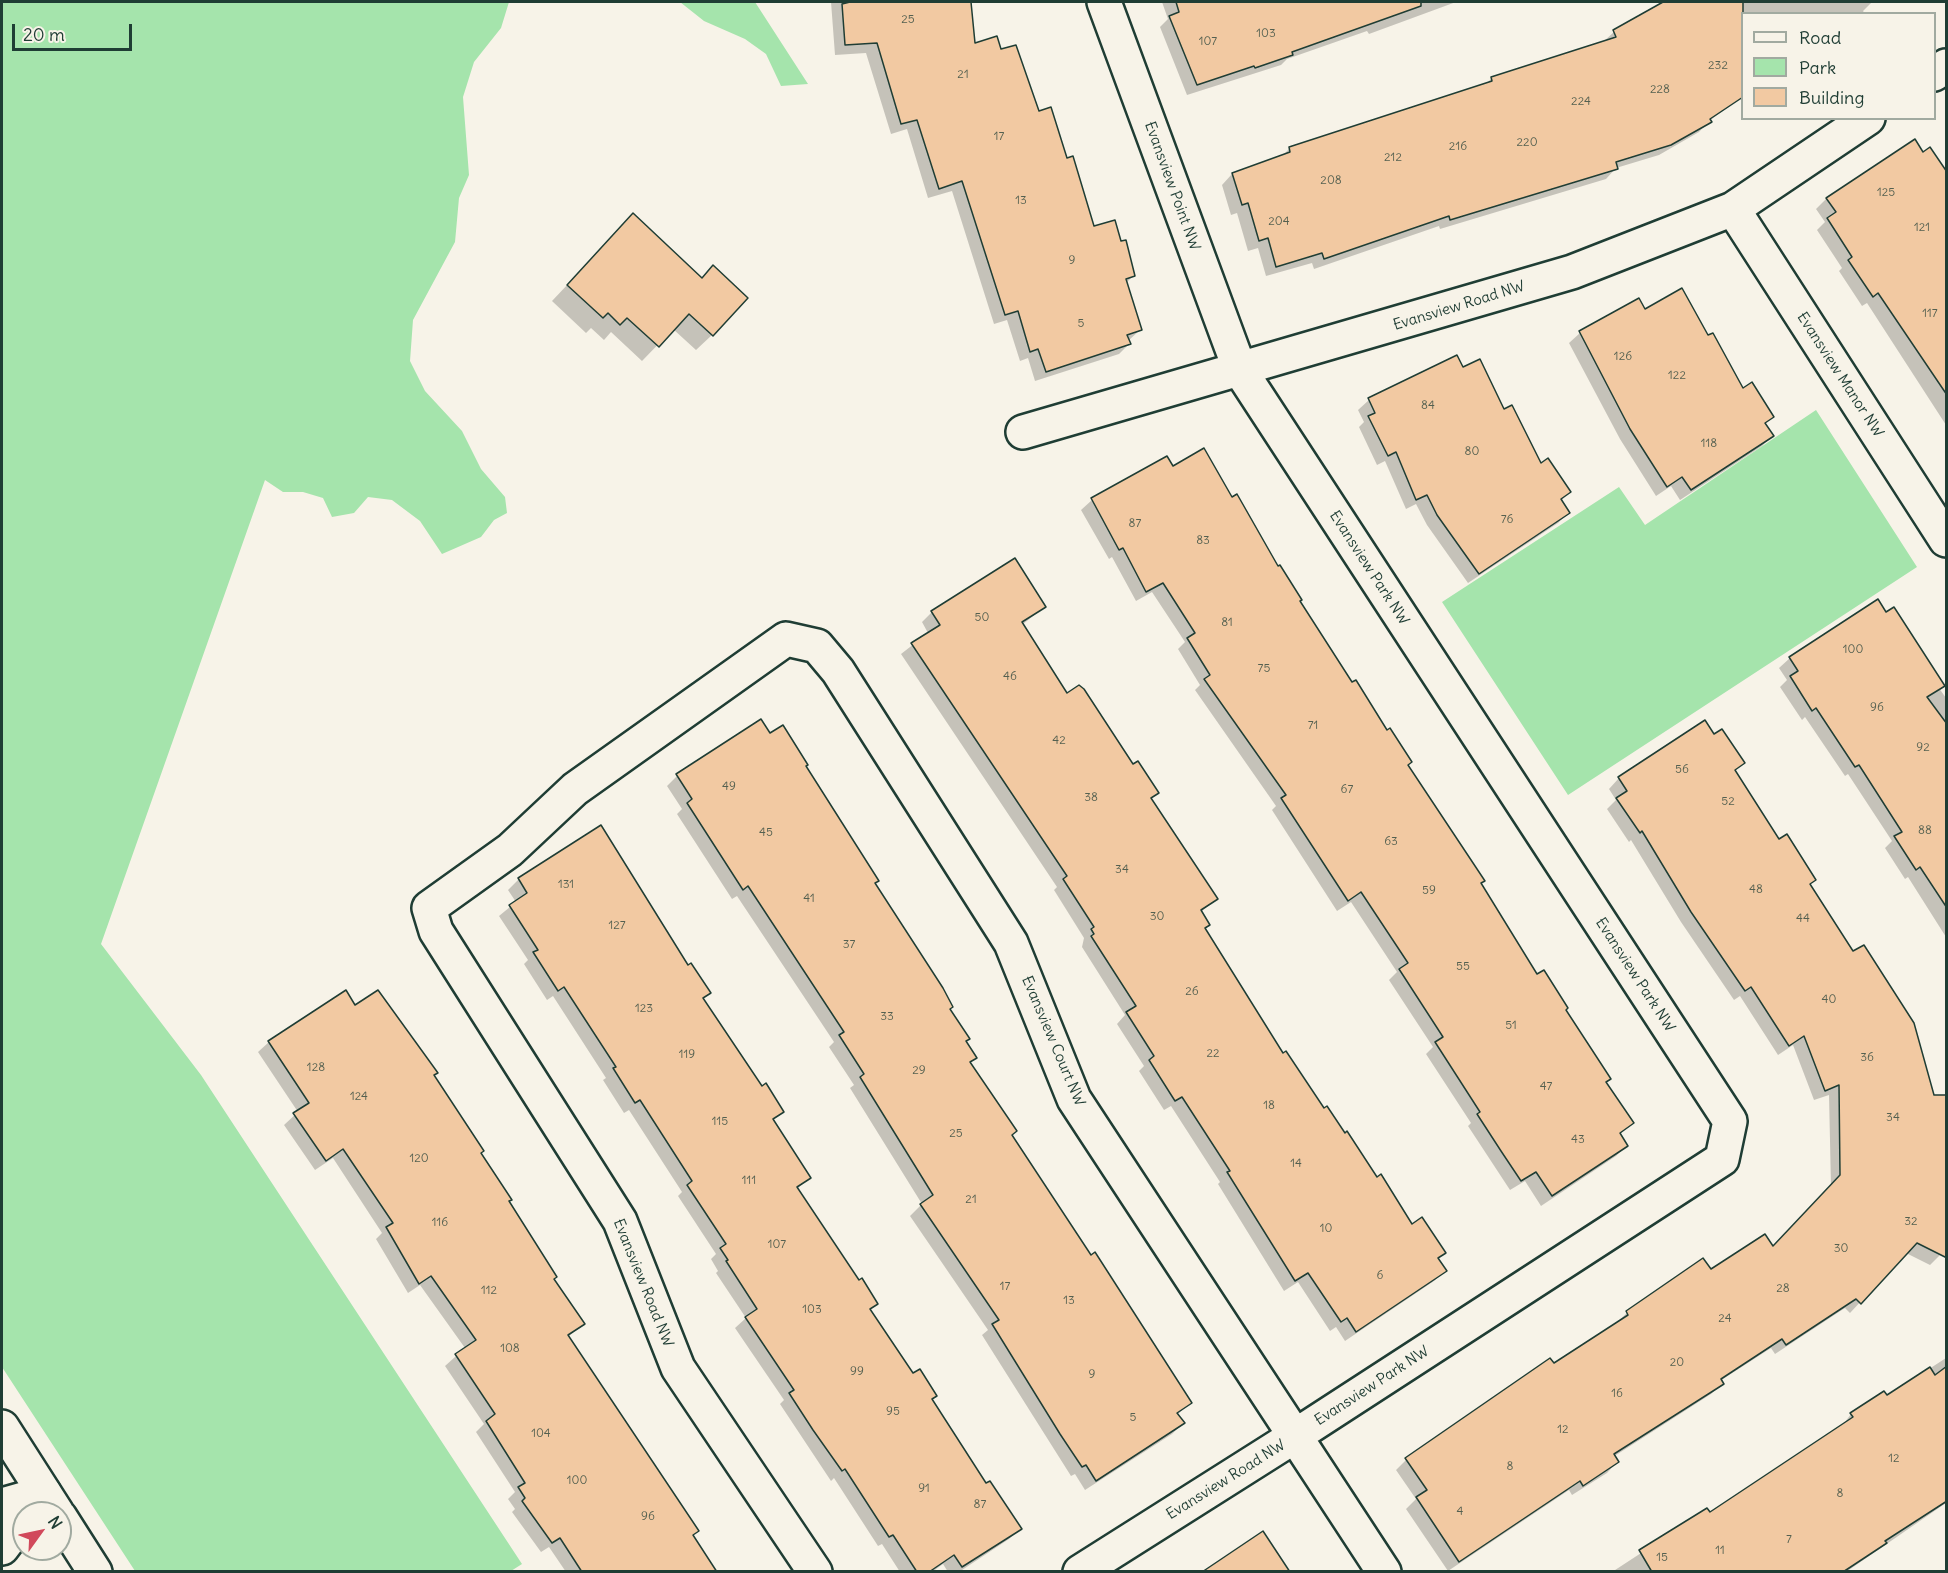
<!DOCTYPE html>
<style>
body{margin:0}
#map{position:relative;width:1948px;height:1573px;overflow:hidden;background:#f7f3e8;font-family:Delius,sans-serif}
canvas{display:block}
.frame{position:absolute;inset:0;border:3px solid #1f3d34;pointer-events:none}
.legend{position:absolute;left:1741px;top:12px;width:195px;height:108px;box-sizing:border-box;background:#f7f3e8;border:2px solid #a1aaa0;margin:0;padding:8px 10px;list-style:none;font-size:18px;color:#1f3d34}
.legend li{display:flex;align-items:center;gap:12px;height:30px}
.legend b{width:30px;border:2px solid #a1aaa0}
.north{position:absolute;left:12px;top:1501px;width:60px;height:60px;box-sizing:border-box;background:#f7f3e8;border:2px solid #a1aaa0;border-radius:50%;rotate:57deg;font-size:16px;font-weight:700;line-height:24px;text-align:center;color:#1f3d34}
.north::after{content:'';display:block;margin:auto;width:21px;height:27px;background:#d1495b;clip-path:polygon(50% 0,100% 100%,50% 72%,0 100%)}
.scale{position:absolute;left:12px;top:24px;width:120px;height:27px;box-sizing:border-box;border:3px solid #1f3d34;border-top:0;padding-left:8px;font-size:18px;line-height:21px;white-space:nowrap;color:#1f3d34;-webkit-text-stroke:4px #f7f3e8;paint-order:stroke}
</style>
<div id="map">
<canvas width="1948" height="1573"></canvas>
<div class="frame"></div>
<ul class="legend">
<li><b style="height:8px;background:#f7f3e8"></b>Road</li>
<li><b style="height:16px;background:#a5e4ac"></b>Park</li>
<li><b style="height:16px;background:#f2c9a2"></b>Building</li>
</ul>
<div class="north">N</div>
<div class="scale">20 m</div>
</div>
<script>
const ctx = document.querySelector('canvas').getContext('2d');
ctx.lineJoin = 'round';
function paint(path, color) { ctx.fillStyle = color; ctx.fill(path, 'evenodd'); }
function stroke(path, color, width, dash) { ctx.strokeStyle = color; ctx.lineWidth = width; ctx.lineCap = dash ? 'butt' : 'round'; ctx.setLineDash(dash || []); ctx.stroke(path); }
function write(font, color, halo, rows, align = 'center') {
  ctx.font = font + ' Delius,sans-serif'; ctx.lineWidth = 4.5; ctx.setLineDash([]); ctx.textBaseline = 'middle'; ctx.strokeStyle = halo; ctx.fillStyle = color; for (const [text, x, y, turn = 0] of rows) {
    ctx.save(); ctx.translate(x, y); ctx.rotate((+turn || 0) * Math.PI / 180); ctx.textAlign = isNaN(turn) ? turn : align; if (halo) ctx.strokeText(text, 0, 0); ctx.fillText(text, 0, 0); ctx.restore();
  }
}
paint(new Path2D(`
 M 2,2 L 509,2 L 501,28 L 474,62 L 463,97 L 469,175 L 459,198 L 455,242 L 413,320 L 410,361 L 425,391 L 462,431 L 481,469 L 505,497 L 507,513 L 494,520 L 481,537 L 442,554 L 420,521 L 392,500 L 368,497 L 354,513 L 332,517 L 323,498 L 303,492 L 283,492 L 265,480 L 101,944 L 201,1075 L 522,1564 L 511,1571 L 135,1571 L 2,1367 Z
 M 680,2 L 755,2 L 808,84 L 781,86 L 766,54 L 745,39 L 704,21 Z
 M 1816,410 L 1917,567 L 1568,795 L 1442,602 L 1619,487 L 1645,525 Z`), '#a5e4ac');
paint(new Path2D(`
 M 831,2 L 970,2 L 973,45 L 1000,51 L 1066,160 L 1093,228 L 1133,276 L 1126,283 L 1140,330 L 1128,341 L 1129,344 L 1119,354 L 1035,381 L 1028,358 L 1020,361 L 1007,320 L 994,324 L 952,191 L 928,198 L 907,129 L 891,134 L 866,53 L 835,55 Z
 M 1162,2 L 1456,2 L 1369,34 L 1367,31 L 1287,59 L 1281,65 L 1187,95 L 1160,27 L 1168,19 Z
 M 1664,2 L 1872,2 L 1863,11 L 1865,14 L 1742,14 L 1742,97 L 1709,121 L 1699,132 L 1659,155 L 1616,168 L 1606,179 L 1440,229 L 1439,226 L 1314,269 L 1312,263 L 1266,276 L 1258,248 L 1248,251 L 1237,213 L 1231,215 L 1222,185 L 1232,174 L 1281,157 L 1290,148 L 1484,86 L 1492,78 L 1603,42 L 1614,32 Z
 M 1914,141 L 1923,154 L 1946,175 L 1946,425 L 1867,303 L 1862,306 L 1839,271 L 1842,268 L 1817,230 L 1825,222 L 1816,209 L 1826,199 Z
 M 618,231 L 712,335 L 696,350 L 673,329 L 642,361 L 611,332 L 604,340 L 591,328 L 586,333 L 552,301 Z
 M 1638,300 L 1644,311 L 1707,337 L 1743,390 L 1772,416 L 1764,425 L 1772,436 L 1762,446 L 1680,500 L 1671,486 L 1656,496 L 1620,439 L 1569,343 L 1580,333 Z
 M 1456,357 L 1462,369 L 1503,411 L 1540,465 L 1569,492 L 1561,501 L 1568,513 L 1558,523 L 1468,583 L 1427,525 L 1416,504 L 1406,509 L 1385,461 L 1377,465 L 1359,427 L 1364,422 L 1358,410 L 1369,400 Z
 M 1167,458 L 1172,468 L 1231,499 L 1407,766 L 1537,976 L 1564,1010 L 1605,1083 L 1632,1123 L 1619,1135 L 1626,1146 L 1616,1156 L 1541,1206 L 1525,1181 L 1510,1190 L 1468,1126 L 1471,1123 L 1426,1054 L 1433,1047 L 1389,980 L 1397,972 L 1351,902 L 1337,911 L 1272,810 L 1276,806 L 1195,690 L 1200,685 L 1178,649 L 1185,642 L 1152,592 L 1136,601 L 1112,557 L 1109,559 L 1081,510 L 1092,500 Z
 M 1877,601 L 1946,698 L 1946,937 L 1908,877 L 1905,879 L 1885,848 L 1892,841 L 1848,774 L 1845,776 L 1805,717 L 1802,720 L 1780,687 L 1787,680 L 1779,668 L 1790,658 Z
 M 1044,607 L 1022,625 L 1066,695 L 1157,793 L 1150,800 L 1217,898 L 1201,912 L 1208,925 L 1204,929 L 1283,1055 L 1411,1226 L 1444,1252 L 1437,1259 L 1445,1271 L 1434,1281 L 1345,1341 L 1336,1327 L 1330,1331 L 1298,1282 L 1284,1291 L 1218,1184 L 1220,1182 L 1171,1106 L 1164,1110 L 1139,1071 L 1144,1066 L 1117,1024 L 1125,1015 L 1082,947 L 1084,938 L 1054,890 L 1057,887 L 901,654 L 928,633 L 922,622 L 932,612 Z
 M 1705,722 L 1713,736 L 1743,763 L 1734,772 L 1778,841 L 1814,880 L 1809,885 L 1946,1242 L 1940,1255 L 1930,1265 L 1906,1253 L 1850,1313 L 1845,1308 L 1775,1354 L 1771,1348 L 1720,1381 L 1722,1384 L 1711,1394 L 1613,1457 L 1617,1462 L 1607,1473 L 1572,1495 L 1569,1490 L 1448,1571 L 1406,1509 L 1416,1499 L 1396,1470 L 1406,1460 L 1616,1323 L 1627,1313 L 1703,1260 L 1710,1271 L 1772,1248 L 1831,1187 L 1829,1095 L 1814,1100 L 1793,1045 L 1778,1055 L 1740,996 L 1734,1000 L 1681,922 L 1631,840 L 1629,842 L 1607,809 L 1616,800 L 1609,789 L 1619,778 Z
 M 770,735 L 804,766 L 949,1009 L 975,1058 L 969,1063 L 1010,1136 L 1190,1403 L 1177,1415 L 1183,1423 L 1172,1434 L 1085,1490 L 1075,1474 L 1071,1476 L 982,1335 L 988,1330 L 910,1216 L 922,1204 L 850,1088 L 854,1085 L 829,1047 L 834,1042 L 737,896 L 732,899 L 677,814 L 682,809 L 667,786 L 677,776 Z
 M 600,827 L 687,967 L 709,993 L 702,999 L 761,1088 L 782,1112 L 772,1121 L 809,1178 L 797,1189 L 859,1282 L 876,1303 L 869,1311 L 912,1375 L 936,1396 L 931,1400 L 986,1486 L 1020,1529 L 1009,1539 L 959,1572 L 948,1572 L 943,1564 L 932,1572 L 900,1572 L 882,1544 L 878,1546 L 834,1478 L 831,1481 L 780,1404 L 784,1400 L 735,1328 L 746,1318 L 716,1273 L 718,1271 L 711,1259 L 716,1254 L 678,1196 L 682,1192 L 629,1110 L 624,1113 L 603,1080 L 606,1078 L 553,996 L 547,1000 L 524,964 L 528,960 L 499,916 L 516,902 L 508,890 L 519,879 Z
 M 355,1007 L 433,1076 L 553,1279 L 583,1324 L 568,1337 L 715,1572 L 566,1572 L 549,1547 L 541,1552 L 512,1512 L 515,1509 L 508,1499 L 515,1492 L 476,1432 L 484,1424 L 445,1366 L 465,1348 L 420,1285 L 408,1293 L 376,1239 L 382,1233 L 333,1158 L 315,1170 L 284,1125 L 298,1112 L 258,1052 L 269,1042 Z
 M 1946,1358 L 1946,1503 L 1846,1572 L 1612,1572 L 1707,1510 L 1710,1514 L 1842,1426 L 1851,1414 L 1886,1397 Z`), '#0003');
const building = new Path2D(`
 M 850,2 L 971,2 L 975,43 L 997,36 L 1001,49 L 1016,45 L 1039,111 L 1051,107 L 1067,158 L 1073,156 L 1094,226 L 1115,220 L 1121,241 L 1126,240 L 1135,276 L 1126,279 L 1142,330 L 1127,335 L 1131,344 L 1046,372 L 1038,349 L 1030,352 L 1018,311 L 1005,315 L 962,181 L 939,189 L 917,120 L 901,124 L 877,43 L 845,45 L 842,4 Z
 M 1176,2 L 1421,2 L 1421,6 L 1292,52 L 1293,55 L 1255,68 L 1254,66 L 1197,85 L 1169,16 L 1179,12 Z
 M 1663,2 L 1743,2 L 1743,97 L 1710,119 L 1712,122 L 1671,145 L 1616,162 L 1618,169 L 1450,220 L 1449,216 L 1324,259 L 1322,253 L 1276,267 L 1268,238 L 1259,241 L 1248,203 L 1242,205 L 1232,173 L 1290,152 L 1289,147 L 1492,81 L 1491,77 L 1616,37 L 1613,30 Z
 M 1915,139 L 1923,152 L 1930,147 L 1947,172 L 1947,395 L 1878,293 L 1873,297 L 1848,260 L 1852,257 L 1827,218 L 1836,212 L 1826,198 Z
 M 633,213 L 702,278 L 713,265 L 748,298 L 713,336 L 689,314 L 659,347 L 627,318 L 620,325 L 608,313 L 603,318 L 567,285 Z
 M 1682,288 L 1708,335 L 1713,333 L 1743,388 L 1752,382 L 1774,417 L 1765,423 L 1774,436 L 1691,490 L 1682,477 L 1667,487 L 1630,429 L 1579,331 L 1639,298 L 1645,309 Z
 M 1457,355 L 1463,367 L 1480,359 L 1504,409 L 1512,405 L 1541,463 L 1548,458 L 1571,492 L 1561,499 L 1570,513 L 1479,574 L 1437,515 L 1427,495 L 1416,500 L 1396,452 L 1388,456 L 1368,416 L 1375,413 L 1368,398 Z
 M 1204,448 L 1232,497 L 1237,494 L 1278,566 L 1280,565 L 1302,600 L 1300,601 L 1352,682 L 1356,680 L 1387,730 L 1390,728 L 1412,762 L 1408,765 L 1485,881 L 1481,883 L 1537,974 L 1544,970 L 1568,1008 L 1566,1010 L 1611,1079 L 1606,1082 L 1634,1123 L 1620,1133 L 1628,1146 L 1552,1196 L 1536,1172 L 1521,1181 L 1501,1151 L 1477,1114 L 1480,1112 L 1435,1042 L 1443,1037 L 1399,969 L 1408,963 L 1361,892 L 1348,901 L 1281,798 L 1286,795 L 1204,679 L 1210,675 L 1187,638 L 1195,633 L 1163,583 L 1146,592 L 1123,548 L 1119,550 L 1091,498 L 1167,456 L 1173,466 Z
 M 1015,558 L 1046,607 L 1022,622 L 1067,693 L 1079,685 L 1084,689 L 1133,764 L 1138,761 L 1159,793 L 1151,798 L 1218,899 L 1201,910 L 1210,925 L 1205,928 L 1283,1053 L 1286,1051 L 1324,1108 L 1327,1106 L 1345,1133 L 1347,1131 L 1377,1177 L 1381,1174 L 1412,1224 L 1422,1217 L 1446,1253 L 1438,1258 L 1447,1271 L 1356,1332 L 1347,1318 L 1341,1322 L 1308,1273 L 1295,1281 L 1227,1172 L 1230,1171 L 1182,1097 L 1175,1101 L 1149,1060 L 1154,1056 L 1126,1012 L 1136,1006 L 1091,936 L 1094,934 L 1091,929 L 1094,927 L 1063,879 L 1067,876 L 911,643 L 940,625 L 931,611 Z
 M 1878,599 L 1886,612 L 1894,607 L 1945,686 L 1927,697 L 1947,724 L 1947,908 L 1920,867 L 1916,870 L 1894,836 L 1902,832 L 1859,765 L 1855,767 L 1816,708 L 1812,711 L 1790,676 L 1798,671 L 1789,657 Z
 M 761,719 L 770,733 L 783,725 L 808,765 L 806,766 L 879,881 L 875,883 L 943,988 L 953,1007 L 950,1009 L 970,1039 L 966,1041 L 977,1058 L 970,1062 L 1017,1131 L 1012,1135 L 1091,1255 L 1095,1252 L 1192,1403 L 1177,1413 L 1185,1423 L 1096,1481 L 1086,1465 L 1082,1467 L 1060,1434 L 992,1324 L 999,1320 L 920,1204 L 933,1195 L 860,1077 L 864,1074 L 839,1035 L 844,1032 L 748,886 L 743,890 L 687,803 L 692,799 L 676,774 Z
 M 1705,720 L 1714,734 L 1722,729 L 1745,763 L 1735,770 L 1779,839 L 1787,834 L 1816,880 L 1810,884 L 1853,951 L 1864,945 L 1914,1023 L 1934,1095 L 1947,1095 L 1947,1258 L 1917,1243 L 1861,1304 L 1856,1299 L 1786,1345 L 1782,1339 L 1721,1379 L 1724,1384 L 1614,1454 L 1619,1462 L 1583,1486 L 1580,1481 L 1459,1562 L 1416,1497 L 1427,1490 L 1405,1458 L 1550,1358 L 1554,1363 L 1628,1315 L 1626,1311 L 1703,1258 L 1711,1269 L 1765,1234 L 1773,1246 L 1840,1175 L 1839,1085 L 1825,1091 L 1804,1036 L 1789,1046 L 1751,987 L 1745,991 L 1691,912 L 1642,831 L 1640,833 L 1616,798 L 1627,791 L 1618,777 Z
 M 601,825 L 688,965 L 691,963 L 711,993 L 703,998 L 762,1086 L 766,1083 L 784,1112 L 773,1119 L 811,1178 L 797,1187 L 859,1280 L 862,1278 L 878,1304 L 870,1309 L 913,1373 L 920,1369 L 937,1396 L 932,1399 L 986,1483 L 990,1481 L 1022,1529 L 962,1567 L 954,1555 L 929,1572 L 917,1572 L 893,1535 L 889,1537 L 845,1469 L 842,1471 L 813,1430 L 789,1393 L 794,1390 L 745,1317 L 757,1309 L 726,1261 L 728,1260 L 720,1248 L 726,1244 L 687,1185 L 692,1181 L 640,1100 L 635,1103 L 613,1068 L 616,1067 L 564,987 L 558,991 L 533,952 L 538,950 L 509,905 L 527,893 L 518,878 Z
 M 346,990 L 355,1005 L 378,990 L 438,1073 L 434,1075 L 484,1151 L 481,1153 L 512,1200 L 509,1201 L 557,1277 L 554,1279 L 585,1324 L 568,1335 L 699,1531 L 693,1535 L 717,1572 L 582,1572 L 560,1538 L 552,1543 L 522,1501 L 525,1498 L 518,1487 L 525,1483 L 486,1421 L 495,1414 L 455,1354 L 476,1340 L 431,1276 L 419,1284 L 386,1227 L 393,1223 L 343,1149 L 326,1161 L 293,1113 L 309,1103 L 268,1041 Z
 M 1947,1366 L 1947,1501 L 1885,1541 L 1887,1543 L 1843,1572 L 1652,1572 L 1639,1550 L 1707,1508 L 1710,1512 L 1853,1417 L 1850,1413 L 1884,1391 L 1887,1395 L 1930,1367 L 1935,1375 Z
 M 1263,1531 L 1290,1572 L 1202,1572 Z`);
paint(building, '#f2c9a2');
stroke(building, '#1f3d34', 1.5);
const minor = new Path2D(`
 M 1934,74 L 1946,66
 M 1733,209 L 1946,540
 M 1023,432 L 1572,272 L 1733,209 L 1868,118
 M 2,1505 L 44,1493
 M 2,1548 L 24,1519
 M 815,1572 L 678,1368 L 620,1221 L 436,931 L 429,908 L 510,850 L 575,789 L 786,639 L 817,646 L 838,671 L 1011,943 L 1074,1099 L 1295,1436 L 1722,1159 L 1730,1121 L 1240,370 L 1104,2
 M 1080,1572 L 1295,1436 L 1384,1572`);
const major = new Path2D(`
 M 2,1427 L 57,1513
 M 60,1517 L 95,1572`);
stroke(minor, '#1f3d34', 38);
stroke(major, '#1f3d34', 38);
stroke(minor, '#f7f3e8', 33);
stroke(major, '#f7f3e8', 33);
write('12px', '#546050', null, [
 ["25",908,20],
 ["103",1266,34],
 ["107",1208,42],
 ["232",1718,66],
 ["21",963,75],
 ["228",1660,90],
 ["224",1581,102],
 ["17",999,137],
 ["220",1527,143],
 ["216",1458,147],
 ["212",1393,158],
 ["208",1331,181],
 ["125",1886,193],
 ["13",1021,201],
 ["204",1279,222],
 ["121",1922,228],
 ["9",1072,261],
 ["117",1930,314],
 ["5",1081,324],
 ["126",1623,357],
 ["122",1677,376],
 ["84",1428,406],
 ["118",1709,444],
 ["80",1472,452],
 ["76",1507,520],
 ["87",1135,524],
 ["83",1203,541],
 ["50",982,618],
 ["81",1227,623],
 ["100",1853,650],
 ["75",1264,669],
 ["46",1010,677],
 ["96",1877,708],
 ["71",1313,726],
 ["42",1059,741],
 ["92",1923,748],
 ["56",1682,770],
 ["49",729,787],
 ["67",1347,790],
 ["38",1091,798],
 ["52",1728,802],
 ["88",1925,831],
 ["45",766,833],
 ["63",1391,842],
 ["34",1122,870],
 ["131",566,885],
 ["48",1756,890],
 ["59",1429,891],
 ["41",809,899],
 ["30",1157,917],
 ["44",1803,919],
 ["127",617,926],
 ["37",849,945],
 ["55",1463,967],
 ["26",1192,992],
 ["40",1829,1000],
 ["123",644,1009],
 ["33",887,1017],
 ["51",1511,1026],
 ["22",1213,1054],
 ["119",687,1055],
 ["36",1867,1058],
 ["128",316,1068],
 ["29",919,1071],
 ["47",1546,1087],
 ["124",359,1097],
 ["18",1269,1106],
 ["34",1893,1118],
 ["115",720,1122],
 ["25",956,1134],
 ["43",1578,1140],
 ["120",419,1159],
 ["14",1296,1164],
 ["111",749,1181],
 ["21",971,1200],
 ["32",1911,1222],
 ["116",440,1223],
 ["10",1326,1229],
 ["107",777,1245],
 ["30",1841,1249],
 ["6",1380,1276],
 ["17",1005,1287],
 ["28",1783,1289],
 ["112",489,1291],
 ["13",1069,1301],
 ["103",812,1310],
 ["24",1725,1319],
 ["108",510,1349],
 ["20",1677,1363],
 ["99",857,1372],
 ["9",1092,1375],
 ["16",1617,1394],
 ["95",893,1412],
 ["5",1133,1418],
 ["12",1563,1430],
 ["104",541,1434],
 ["12",1894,1459],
 ["8",1510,1467],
 ["100",577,1481],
 ["91",924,1489],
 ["8",1840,1494],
 ["87",980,1505],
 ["4",1460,1512],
 ["96",648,1517],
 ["7",1789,1540],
 ["11",1720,1551],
 ["15",1662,1558]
]);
write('15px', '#1f3d34', '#f7f3e8', [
 ["Evansview Point NW",1172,186,70],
 ["Evansview Road NW",1459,306,-17],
 ["Evansview Manor NW",1840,375,57],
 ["Evansview Park NW",1369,568,57],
 ["Evansview Park NW",1635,975,57],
 ["Evansview Court NW",1053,1041,67],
 ["Evansview Road NW",643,1283,68],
 ["Evansview Park NW",1372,1386,-33],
 ["Evansview Road NW",1226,1480,-32]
]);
</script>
